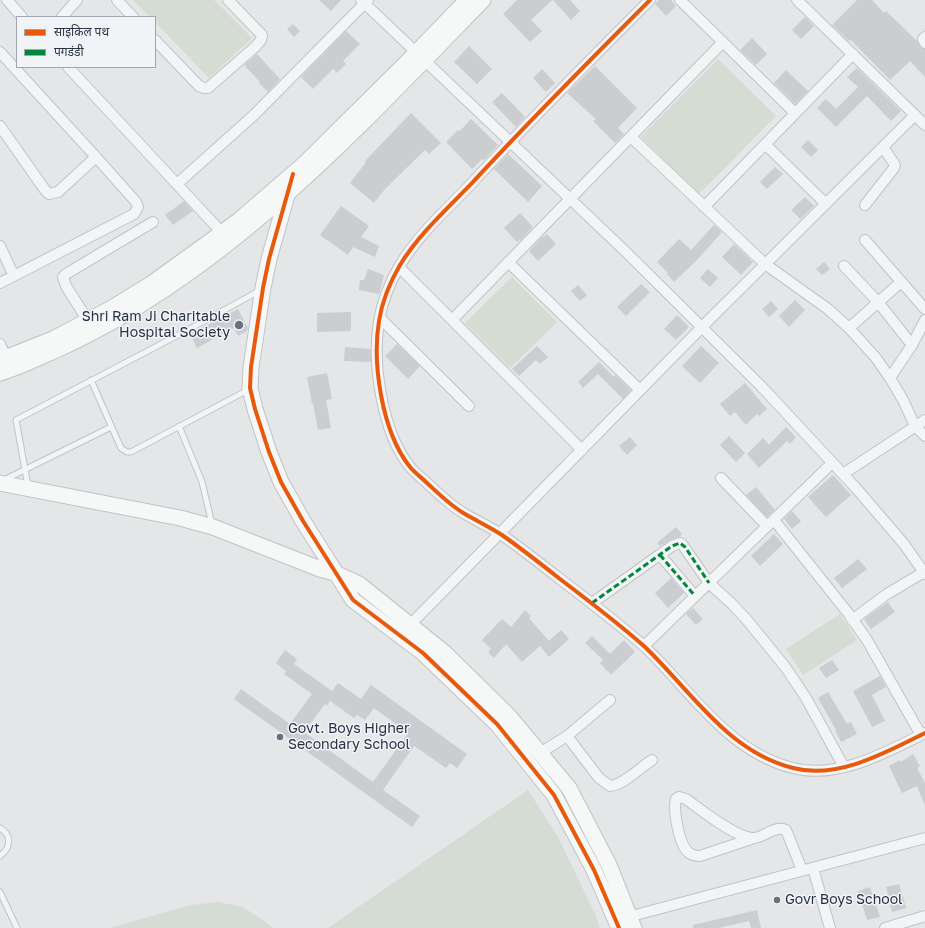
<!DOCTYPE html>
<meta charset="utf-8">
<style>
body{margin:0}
#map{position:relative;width:925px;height:928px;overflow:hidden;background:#e4e6e8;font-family:"Golos Text","Noto Sans Devanagari",sans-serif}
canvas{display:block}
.legend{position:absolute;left:16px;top:16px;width:140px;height:52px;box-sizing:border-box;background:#f1f4f7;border:1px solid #a1a6af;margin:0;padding:5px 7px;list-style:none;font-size:12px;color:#2a3142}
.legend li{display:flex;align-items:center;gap:8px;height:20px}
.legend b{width:20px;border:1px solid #a1a6af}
</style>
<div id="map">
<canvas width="925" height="928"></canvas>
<ul class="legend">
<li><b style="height:5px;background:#e8590c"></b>साइकिल पथ</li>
<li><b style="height:5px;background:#00873e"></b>पगडंडी</li>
</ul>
</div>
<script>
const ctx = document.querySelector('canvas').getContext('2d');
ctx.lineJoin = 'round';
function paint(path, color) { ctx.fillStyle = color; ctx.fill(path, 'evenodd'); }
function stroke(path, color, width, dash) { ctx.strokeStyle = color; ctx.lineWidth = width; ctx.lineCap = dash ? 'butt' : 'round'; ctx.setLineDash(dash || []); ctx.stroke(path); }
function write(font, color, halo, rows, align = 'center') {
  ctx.font = font + ' "Golos Text",sans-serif'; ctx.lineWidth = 3; ctx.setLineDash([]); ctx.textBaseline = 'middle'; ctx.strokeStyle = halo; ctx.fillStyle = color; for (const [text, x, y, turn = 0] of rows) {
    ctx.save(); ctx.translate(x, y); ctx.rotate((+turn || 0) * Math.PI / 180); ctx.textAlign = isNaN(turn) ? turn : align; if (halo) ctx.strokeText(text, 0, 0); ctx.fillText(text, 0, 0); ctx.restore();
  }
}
paint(new Path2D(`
 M 133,0 L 214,0 L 252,38 L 209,78 L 155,22 L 155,17 L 150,17 Z
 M 718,59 L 776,116 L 699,194 L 641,137 Z
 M 512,277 L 557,322 L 510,368 L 465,323 Z
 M 840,614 L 857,640 L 803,675 L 786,649 Z
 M 528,790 L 558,837 L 595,914 L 600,928 L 328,928 Z
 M 218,902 L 243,907 L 270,925 L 272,928 L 109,928 L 191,905 Z`), '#d4dcd4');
paint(new Path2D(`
 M 319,0 L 341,0 L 331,11 Z
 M 517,0 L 552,0 L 531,20 L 542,31 L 530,42 L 503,14 Z
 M 553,0 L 570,0 L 580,11 L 571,20 Z
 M 659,0 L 671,0 L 676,6 L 666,16 L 655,4 Z
 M 857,0 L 872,0 L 884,13 L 886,11 L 917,41 L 921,48 L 925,49 L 925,77 L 910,61 L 890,80 L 851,40 L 849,41 L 832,25 Z
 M 805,17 L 814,26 L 801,39 L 792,30 Z
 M 293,24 L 300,31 L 294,37 L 287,29 Z
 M 346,31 L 360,44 L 343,61 L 346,64 L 337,73 L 333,69 L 313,89 L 301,77 Z
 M 752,38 L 767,54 L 756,65 L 740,50 Z
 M 469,46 L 492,69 L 477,84 L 454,62 Z
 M 257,54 L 280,79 L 268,92 L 259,83 L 260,82 L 244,65 Z
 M 595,66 L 637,108 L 618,128 L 624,134 L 615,143 L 593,121 L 596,119 L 567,93 Z
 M 857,68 L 901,111 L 891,121 L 867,96 L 836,127 L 817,108 L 826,99 L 836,109 L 858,87 L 847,77 Z
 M 542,69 L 555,83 L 546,92 L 533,78 Z
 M 786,70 L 808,91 L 795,104 L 774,83 Z
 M 502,93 L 525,117 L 516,127 L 492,102 Z
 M 411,113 L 441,143 L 429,154 L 425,150 L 385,189 L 374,203 L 350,183 L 366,162 L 365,161 Z
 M 471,119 L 498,145 L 484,160 L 482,159 L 472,169 L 446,142 L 458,130 L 460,131 Z
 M 808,140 L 818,150 L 811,157 L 801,147 Z
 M 508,154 L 542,186 L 528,202 L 494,169 Z
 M 775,167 L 783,174 L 767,189 L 760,182 Z
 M 805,197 L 814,206 L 800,219 L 791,210 Z
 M 184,201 L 193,211 L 173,225 L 165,215 Z
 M 341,206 L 369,226 L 361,237 L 379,246 L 375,257 L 353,247 L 348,255 L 320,235 Z
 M 520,213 L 533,227 L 520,241 L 519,240 L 517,242 L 504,228 Z
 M 714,225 L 722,232 L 698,259 L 674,282 L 667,274 L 668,273 L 657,262 L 679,239 L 691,250 Z
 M 547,234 L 556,244 L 538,261 L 529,251 L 542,237 L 543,237 Z
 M 734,244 L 753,262 L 741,275 L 722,257 Z
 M 824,262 L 830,269 L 822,275 L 816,269 Z
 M 368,269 L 384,275 L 379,294 L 359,290 L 360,280 L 364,280 Z
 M 708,269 L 718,278 L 710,287 L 700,278 Z
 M 641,284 L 650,292 L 626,316 L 617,307 Z
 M 578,285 L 587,295 L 580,301 L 571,291 Z
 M 795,300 L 805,310 L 789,327 L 779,316 Z
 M 771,301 L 778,309 L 769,317 L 762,309 Z
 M 238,309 L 248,328 L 247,331 L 238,336 L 234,328 L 197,348 L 190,334 Z
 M 351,312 L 351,331 L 317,332 L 317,313 Z
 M 677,315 L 689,327 L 676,340 L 664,329 Z
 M 397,344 L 420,366 L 408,379 L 385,356 Z
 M 537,346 L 548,357 L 540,364 L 536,360 L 519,376 L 512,369 Z
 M 701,346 L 719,363 L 700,383 L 682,366 Z
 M 345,347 L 371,349 L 371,362 L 344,361 Z
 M 599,362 L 614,377 L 615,375 L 631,390 L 623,399 L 598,374 L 583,388 L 578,382 Z
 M 327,373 L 332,399 L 326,400 L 331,428 L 318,430 L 313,403 L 312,404 L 307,377 Z
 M 745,383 L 767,409 L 759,416 L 757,414 L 746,425 L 735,412 L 730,416 L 720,404 Z
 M 786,427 L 796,437 L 790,444 L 787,441 L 759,468 L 747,454 L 763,438 L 769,445 Z
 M 729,436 L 745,453 L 736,462 L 720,445 Z
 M 630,437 L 637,445 L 627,455 L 619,446 Z
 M 833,475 L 851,495 L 826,517 L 808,497 Z
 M 756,487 L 775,510 L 767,517 L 746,495 Z
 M 792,511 L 801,521 L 792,529 L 784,519 Z
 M 676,527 L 682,534 L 679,537 L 668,541 L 660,546 L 657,543 Z
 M 774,534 L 783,544 L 760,566 L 751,556 Z
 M 858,559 L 867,569 L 842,588 L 834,578 Z
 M 671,578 L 684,593 L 668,608 L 655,593 Z
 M 888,602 L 895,612 L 871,629 L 864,619 Z
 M 693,608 L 703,619 L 696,625 L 686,614 Z
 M 525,610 L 531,616 L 529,618 L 549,641 L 561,630 L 569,639 L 549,657 L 540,646 L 522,662 L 506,644 L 494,658 L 488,652 L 491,649 L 482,640 L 502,619 L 511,627 Z
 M 592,636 L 610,654 L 624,640 L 635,652 L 611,675 L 600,663 L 603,660 L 585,643 Z
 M 285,650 L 297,659 L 294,664 L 332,691 L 338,683 L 361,699 L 371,685 L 467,754 L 457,768 L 450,763 L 446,768 L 414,746 L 383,790 L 420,816 L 412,827 L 234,699 L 241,689 L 290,724 L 312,694 L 284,674 L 286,671 L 276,663 ZM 330,701 L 354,718 L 357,715 L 365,720 L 374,708 L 408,733 L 373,782 L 304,732 L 325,704 L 327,706 Z
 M 832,660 L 839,670 L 826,678 L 819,668 Z
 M 880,676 L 886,687 L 872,695 L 885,721 L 872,727 L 853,691 Z
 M 828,692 L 847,724 L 851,722 L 857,734 L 841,742 L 835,730 L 836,730 L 818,698 Z
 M 913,754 L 920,766 L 917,768 L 925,783 L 925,806 L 917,786 L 902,793 L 889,766 L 900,760 L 901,762 Z
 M 899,884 L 906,908 L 892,912 L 886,887 Z
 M 870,887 L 880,917 L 867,920 L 858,891 Z
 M 757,910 L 761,928 L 751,928 L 749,921 L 719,928 L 693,928 L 693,925 Z`), '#cbcdd0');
const lane = new Path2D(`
 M 91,380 L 121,448 L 127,452 L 131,452 L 248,390
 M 179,426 L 202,482 L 212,524
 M 4,480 L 111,427
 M 28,486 L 16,420 L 182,333 L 261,290
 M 0,828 C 12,835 11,848 0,856
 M 0,892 L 17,928`);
const street = new Path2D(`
 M 7,0 L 22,17
 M 117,0 L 133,17
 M 361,0 L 626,252 L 761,386 L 855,487 L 904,544 L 925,574
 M 650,0 C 590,60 530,120 472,183 C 447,209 419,234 400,265 C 390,282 382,302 379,321 C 372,364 382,432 410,467 C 415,473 422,478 427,483 C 439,494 451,506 465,514 C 477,521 490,527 502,535 C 522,549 541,564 560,579 C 589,601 618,623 645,647 C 691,691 728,752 793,768 C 837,780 887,752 925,733
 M 680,0 L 795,113
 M 797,0 L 925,125
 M 62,17 L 77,0
 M 925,37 L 923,39 L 925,43
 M 155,40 L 199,86 L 204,88 L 208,88 L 255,47 L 261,40 L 262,35 L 258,31 L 228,0
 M 0,52 L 96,157 L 136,202 L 138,207 L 134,214 L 0,283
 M 68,67 L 226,237
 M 0,126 L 45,190 L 49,194 L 58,192 L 96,157
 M 631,137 L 765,264 L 828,309 L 849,328 L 876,358 L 890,378 L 903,400 L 915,426 L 925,436
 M 765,144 L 826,204
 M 883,147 L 895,165
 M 177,184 L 254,115 L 368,0
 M 865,205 L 894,168
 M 704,207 L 853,54
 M 865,240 L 925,309
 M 0,246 L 14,276
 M 508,262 L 640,390
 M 844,266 L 878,302 L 912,345
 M 399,267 L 582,450
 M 380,318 L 469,406
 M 452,320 L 723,42
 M 88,321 L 66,286 L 63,277 L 66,274 L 153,222
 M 849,328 L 901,282
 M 0,344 L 8,362
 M 890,378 L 912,345 L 925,320
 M 843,474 L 925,420
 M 721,478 L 767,526
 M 774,520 L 848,613 L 867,640 L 921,735
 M 660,555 L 695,596
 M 592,603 L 672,546 L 680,543 L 682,544 L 709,583 L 731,603 L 747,620 L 786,668 L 806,698 L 844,767
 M 852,620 L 887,594 L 924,572
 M 407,628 L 702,327 L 915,115
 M 644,646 L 832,463
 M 567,736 L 599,778 L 610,786 C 623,785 640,768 652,760
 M 540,753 L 567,736 L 610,700
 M 754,838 L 700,856 C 696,856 691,855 688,852 C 679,844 673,810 676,799 L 679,797 L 686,799 C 700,809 737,839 754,838 C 765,837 775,825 786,830 L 802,870
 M 813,868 L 830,928
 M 624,918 L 925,838
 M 885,928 L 925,916`);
const secondary = new Path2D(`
 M 293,174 L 269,259 L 263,288 L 251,367 L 250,388 L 255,409 L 269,452 L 281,482 L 303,521 L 353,600 L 423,653 L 497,724 L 554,795 L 594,870 L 619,928
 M 0,360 L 53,339 L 112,308 L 151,284 L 238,221 L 303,165 L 412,57 L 467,0
 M 0,373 C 21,367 42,356 63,347 C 230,269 356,130 483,0
 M 0,483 L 180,518 L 213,527 L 320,569 L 335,573 L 359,584 L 445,653 L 509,716 L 569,788 L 609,865 L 634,928`);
stroke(lane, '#c1c3c6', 7);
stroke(street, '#c1c3c6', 12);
stroke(secondary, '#c1c3c6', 17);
stroke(lane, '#f2f4f5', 5);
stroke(street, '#f2f4f5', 10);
stroke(secondary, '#f6f7f7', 15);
stroke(new Path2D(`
 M 660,555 L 695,596
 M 592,603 L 672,546 L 680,543 L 685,547 L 709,583`), '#00873e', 3, [6, 3]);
stroke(new Path2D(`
 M 650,0 C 590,60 530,120 472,183 C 447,209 419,234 400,265 C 390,282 382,302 379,321 C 372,364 382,432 410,467 C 415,473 422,478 427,483 C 439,494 451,506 465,514 C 477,521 490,527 502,535 C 522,549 541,564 560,579 C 589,601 618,623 645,647 C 691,691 728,752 793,768 C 837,780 887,752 925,733
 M 293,174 L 269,259 L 263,288 L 251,367 L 250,388 L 255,409 L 269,452 L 281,482 L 303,521 L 353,600 L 423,653 L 497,724 L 554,795 L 594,870 L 619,928`), '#e8590c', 4);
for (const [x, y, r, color] of [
 [239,325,5,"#6b707c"],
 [280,737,4,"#6b707c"],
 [777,900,4,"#6b707c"]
]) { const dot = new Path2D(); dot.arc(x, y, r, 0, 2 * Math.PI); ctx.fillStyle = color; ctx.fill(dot); stroke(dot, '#f1f4f7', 1.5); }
write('14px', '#2a3142', '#f1f4f7', [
 ["Shri Ram Ji Charitable",230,317,"right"],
 ["Hospital Society",230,333,"right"],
 ["Govt. Boys Higher",288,729],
 ["Secondary School",288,745],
 ["Govr Boys School",785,900]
], 'left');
</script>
